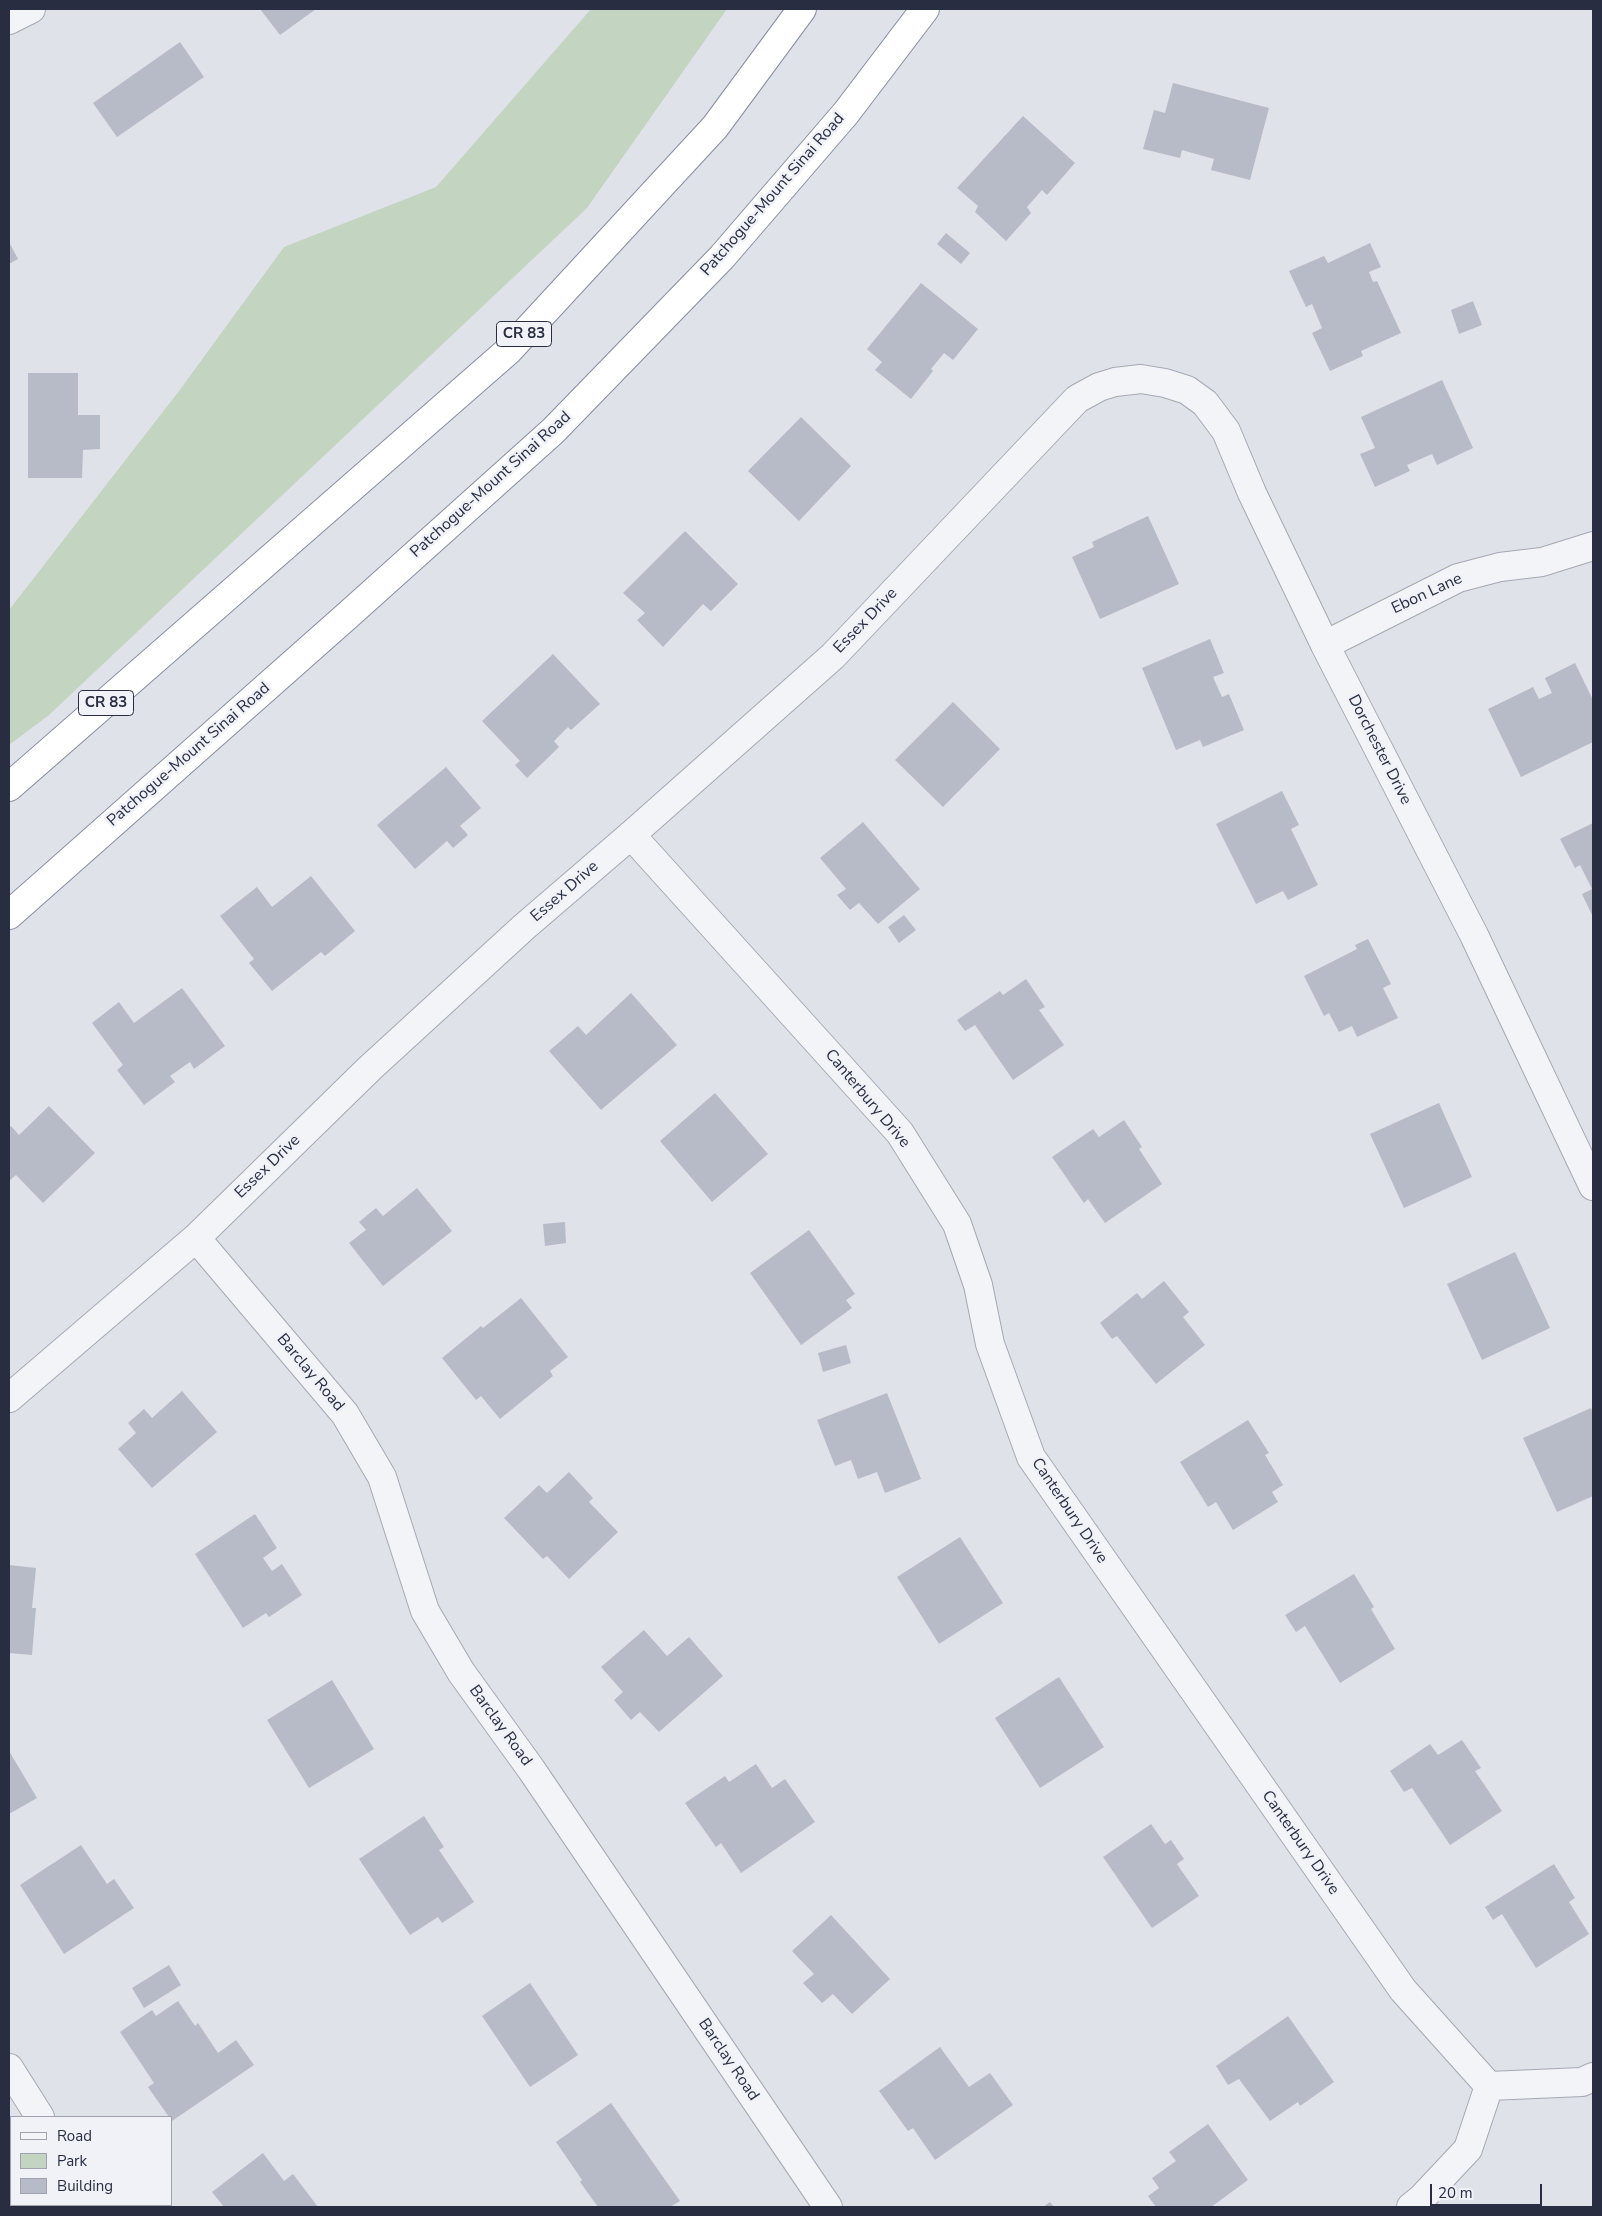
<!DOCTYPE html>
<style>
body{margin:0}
#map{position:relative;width:1602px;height:2216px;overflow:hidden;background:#e0e2ea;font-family:"Nunito Sans",sans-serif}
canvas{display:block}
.frame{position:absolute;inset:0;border:10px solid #282d42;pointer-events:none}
.legend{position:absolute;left:10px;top:2116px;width:162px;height:90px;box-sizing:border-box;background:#f0f2f7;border:1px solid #a0a3af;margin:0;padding:6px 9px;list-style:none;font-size:15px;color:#282d42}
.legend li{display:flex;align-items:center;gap:10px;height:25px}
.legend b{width:25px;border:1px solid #a0a3af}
.scale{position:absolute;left:1430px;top:2184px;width:112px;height:22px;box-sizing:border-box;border:2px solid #282d42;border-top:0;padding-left:6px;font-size:15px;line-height:18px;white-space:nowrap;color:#282d42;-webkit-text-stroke:4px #f0f2f7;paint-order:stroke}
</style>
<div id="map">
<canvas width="1602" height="2216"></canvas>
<div class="frame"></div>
<ul class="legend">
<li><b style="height:6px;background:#f3f4f8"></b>Road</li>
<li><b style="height:14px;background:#c3d4c1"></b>Park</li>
<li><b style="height:14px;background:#b7bbc7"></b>Building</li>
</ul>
<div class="scale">20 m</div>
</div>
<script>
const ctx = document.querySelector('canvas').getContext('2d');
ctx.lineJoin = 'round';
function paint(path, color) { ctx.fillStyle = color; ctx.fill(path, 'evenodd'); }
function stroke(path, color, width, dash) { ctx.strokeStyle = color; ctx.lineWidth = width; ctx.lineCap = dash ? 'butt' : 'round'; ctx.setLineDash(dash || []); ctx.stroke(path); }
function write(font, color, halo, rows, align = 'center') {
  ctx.font = font + ' "Nunito Sans",sans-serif'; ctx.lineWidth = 5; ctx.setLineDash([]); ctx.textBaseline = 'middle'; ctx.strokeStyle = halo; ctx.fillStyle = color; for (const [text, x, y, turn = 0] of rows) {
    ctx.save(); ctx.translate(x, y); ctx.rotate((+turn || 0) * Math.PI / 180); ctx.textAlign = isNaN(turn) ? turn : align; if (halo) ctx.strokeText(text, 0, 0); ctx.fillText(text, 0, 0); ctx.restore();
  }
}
paint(new Path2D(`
 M 591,9 L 727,9 L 587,208 L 49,715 L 9,745 L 9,610 L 179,391 L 284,247 L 436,187 Z`), '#c3d4c1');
paint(new Path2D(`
 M 260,9 L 316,9 L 280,35 Z
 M 180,42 L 204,77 L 117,137 L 93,103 Z
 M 1173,83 L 1269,108 L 1250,180 L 1211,170 L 1214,159 L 1182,150 L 1180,158 L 1143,149 L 1154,110 L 1165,113 Z
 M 1023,116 L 1075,163 L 1047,195 L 1042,190 L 1027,207 L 1031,213 L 1006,241 L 975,212 L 978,206 L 957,188 Z
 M 946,233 L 970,253 L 961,264 L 937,244 Z
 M 9,242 L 18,259 L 9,264 Z
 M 1370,243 L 1381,267 L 1369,272 L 1373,282 L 1377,281 L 1401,333 L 1361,351 L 1363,356 L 1330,371 L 1312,333 L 1322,328 L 1312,304 L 1306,307 L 1289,271 L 1324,256 L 1328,263 Z
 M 921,283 L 978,329 L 953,360 L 944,353 L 931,369 L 933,371 L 911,399 L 875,370 L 882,362 L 867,349 Z
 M 1473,301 L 1482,325 L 1459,334 L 1451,310 Z
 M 28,373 L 78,373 L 78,415 L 100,415 L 100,449 L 83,450 L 82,478 L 28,478 Z
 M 1442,380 L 1473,448 L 1437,465 L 1432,454 L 1407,465 L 1410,471 L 1375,487 L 1360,454 L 1375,448 L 1361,417 Z
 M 801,417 L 851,466 L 799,521 L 748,471 Z
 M 1148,516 L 1179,584 L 1100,619 L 1072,557 L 1094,547 L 1092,542 Z
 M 685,531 L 738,584 L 711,611 L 703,604 L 663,647 L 637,620 L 645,613 L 623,593 Z
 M 1210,639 L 1224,673 L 1213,677 L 1222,697 L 1229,694 L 1244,730 L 1203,747 L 1200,740 L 1176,750 L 1142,668 Z
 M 553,654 L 600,704 L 571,730 L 568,727 L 554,741 L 559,747 L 527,778 L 515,765 L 520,761 L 482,721 Z
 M 1575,663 L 1593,700 L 1593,742 L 1521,777 L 1488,709 L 1533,687 L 1539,699 L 1552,693 L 1545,678 Z
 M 953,702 L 1000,749 L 943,807 L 895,760 Z
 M 446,767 L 481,808 L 460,826 L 468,835 L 453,848 L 447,841 L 415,869 L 377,825 Z
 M 1282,791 L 1299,825 L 1291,829 L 1318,885 L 1288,900 L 1283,891 L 1256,904 L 1216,824 Z
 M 863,822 L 920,889 L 878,924 L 859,903 L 850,910 L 837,895 L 846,889 L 820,858 Z
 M 1593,823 L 1593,917 L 1582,894 L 1592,889 L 1580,865 L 1575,868 L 1560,839 Z
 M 311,876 L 355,931 L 325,956 L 321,952 L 272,991 L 249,963 L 254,959 L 220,916 L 257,887 L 272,907 Z
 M 904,915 L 916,930 L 899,943 L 888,927 Z
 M 1368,939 L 1391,984 L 1383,988 L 1398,1018 L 1357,1037 L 1352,1026 L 1339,1032 L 1329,1013 L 1324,1016 L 1304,976 L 1357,949 L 1355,945 Z
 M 1026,979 L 1045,1007 L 1039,1010 L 1064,1045 L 1013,1080 L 975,1025 L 965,1031 L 957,1020 L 1000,991 L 1003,995 Z
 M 182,988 L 225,1046 L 194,1069 L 190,1062 L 170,1076 L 175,1082 L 144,1105 L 117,1070 L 123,1065 L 92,1023 L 119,1002 L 134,1023 Z
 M 631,993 L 677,1045 L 601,1110 L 549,1051 L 578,1026 L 586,1035 Z
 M 715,1093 L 768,1154 L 712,1202 L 660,1141 Z
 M 1439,1103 L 1472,1177 L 1404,1208 L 1370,1134 Z
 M 49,1106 L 95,1153 L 43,1203 L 16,1175 L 9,1181 L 9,1129 L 11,1126 L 19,1135 Z
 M 1124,1120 L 1142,1147 L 1139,1149 L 1162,1184 L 1105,1223 L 1088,1199 L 1084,1203 L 1052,1157 L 1093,1129 L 1099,1137 Z
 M 417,1188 L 452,1231 L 383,1286 L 349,1243 L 366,1230 L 359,1222 L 376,1208 L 383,1216 Z
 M 565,1222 L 566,1243 L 545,1246 L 543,1224 Z
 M 809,1230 L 855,1294 L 846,1300 L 852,1308 L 801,1345 L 750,1273 Z
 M 1515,1252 L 1550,1328 L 1482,1360 L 1447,1284 Z
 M 1164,1281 L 1189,1312 L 1183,1317 L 1205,1345 L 1156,1384 L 1117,1336 L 1112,1339 L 1100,1323 L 1137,1293 L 1142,1299 Z
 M 521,1298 L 568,1357 L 550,1371 L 553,1376 L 500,1419 L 481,1396 L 476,1400 L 442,1358 L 481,1326 L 483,1328 Z
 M 846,1345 L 851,1363 L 823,1372 L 818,1353 Z
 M 182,1391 L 217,1432 L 152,1488 L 118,1449 L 136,1433 L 128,1423 L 144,1409 L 152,1418 Z
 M 887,1393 L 921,1479 L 885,1493 L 877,1472 L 858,1479 L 851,1460 L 835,1466 L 817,1420 Z
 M 1591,1408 L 1593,1414 L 1593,1496 L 1557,1512 L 1523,1438 Z
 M 1248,1420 L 1269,1453 L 1265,1455 L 1283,1485 L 1272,1492 L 1278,1502 L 1233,1530 L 1216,1502 L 1208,1507 L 1180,1462 Z
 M 569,1472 L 593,1498 L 589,1502 L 618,1532 L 569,1579 L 547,1556 L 543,1559 L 504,1518 L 539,1485 L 547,1493 Z
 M 255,1514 L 277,1548 L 263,1558 L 272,1571 L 282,1564 L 302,1595 L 269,1617 L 266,1613 L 243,1628 L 195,1554 Z
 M 960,1537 L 1003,1603 L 939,1644 L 897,1577 Z
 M 9,1565 L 36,1568 L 32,1608 L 36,1608 L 32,1655 L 9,1653 Z
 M 1354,1574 L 1374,1607 L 1371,1609 L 1395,1649 L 1340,1683 L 1305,1626 L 1296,1632 L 1285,1615 Z
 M 644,1630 L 667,1656 L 689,1637 L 723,1676 L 659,1732 L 640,1712 L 631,1720 L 614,1700 L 623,1692 L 601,1667 Z
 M 1059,1677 L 1104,1747 L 1040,1788 L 995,1718 Z
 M 332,1680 L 374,1749 L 309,1788 L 267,1720 Z
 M 1462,1740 L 1481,1768 L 1475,1771 L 1502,1811 L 1450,1845 L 1412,1788 L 1404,1792 L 1390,1771 L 1430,1744 L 1438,1755 Z
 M 9,1751 L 37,1798 L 9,1814 Z
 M 756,1764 L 772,1788 L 785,1779 L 815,1822 L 741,1873 L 721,1843 L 716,1847 L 685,1803 L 725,1776 L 729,1782 Z
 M 424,1816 L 444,1847 L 439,1850 L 474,1902 L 442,1923 L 438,1917 L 410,1935 L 359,1859 Z
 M 1151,1824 L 1165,1844 L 1171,1840 L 1184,1859 L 1177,1864 L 1199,1896 L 1152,1928 L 1103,1857 Z
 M 81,1845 L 107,1884 L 114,1879 L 134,1908 L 64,1954 L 20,1885 Z
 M 1554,1864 L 1575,1898 L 1569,1902 L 1589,1934 L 1536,1968 L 1502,1914 L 1493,1920 L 1485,1907 Z
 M 831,1915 L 890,1979 L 852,2014 L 833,1994 L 822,2003 L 803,1983 L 814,1974 L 792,1951 Z
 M 169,1965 L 181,1985 L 144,2008 L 132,1988 Z
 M 530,1983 L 578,2055 L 530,2087 L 482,2016 Z
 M 178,2001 L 195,2026 L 198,2023 L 218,2053 L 236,2040 L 254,2065 L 172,2121 L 171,2117 L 169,2117 L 148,2087 L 154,2083 L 120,2032 L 152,2010 L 156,2016 Z
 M 1288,2016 L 1334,2082 L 1300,2106 L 1298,2102 L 1270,2121 L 1239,2079 L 1228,2085 L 1216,2066 Z
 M 940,2047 L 969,2087 L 990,2073 L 1013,2105 L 935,2160 L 913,2128 L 908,2131 L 879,2091 Z
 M 611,2103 L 680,2201 L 670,2207 L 598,2207 L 580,2182 L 582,2180 L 556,2142 Z
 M 1208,2124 L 1248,2180 L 1211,2207 L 1156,2207 L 1148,2196 L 1159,2188 L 1152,2178 L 1176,2161 L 1169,2152 Z
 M 263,2153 L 284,2181 L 293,2174 L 318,2207 L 224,2207 L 212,2192 Z
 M 1050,2202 L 1054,2207 L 1043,2207 Z`), '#b7bbc7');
const minor = new Path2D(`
 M 9,20 L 31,9
 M 1325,645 L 1458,578 L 1500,567 L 1542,562 L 1593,546
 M 631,835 L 900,1133 L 957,1224 L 978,1285 L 990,1344 L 1031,1457 L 1403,1990 L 1489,2086 L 1582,2082 L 1593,2077
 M 196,1238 L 345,1414 L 382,1477 L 425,1611 L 461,1672 L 531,1769 L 828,2207
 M 9,1398 L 196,1238 L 370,1068 L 524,927 L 631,835 L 833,656 L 1077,399 L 1099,387 L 1115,382 L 1141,379 L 1165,383 L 1187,390 L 1205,403 L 1226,431 L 1252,493 L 1325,645 L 1474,935 L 1593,1186
 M 9,2068 L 40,2117
 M 9,2199 L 11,2197
 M 81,2207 L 85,2205
 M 1411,2207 L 1421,2199 L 1468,2149 L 1489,2086`);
const highway = new Path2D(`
 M 9,787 L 508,351 L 715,127 L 802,9
 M 9,915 L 348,615 L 553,431 L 722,257 L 846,113 L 925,9`);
stroke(minor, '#a5a8b4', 30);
stroke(highway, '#878da1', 30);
stroke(minor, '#f3f4f8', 28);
stroke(highway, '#fff', 28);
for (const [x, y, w] of [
 [524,334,55],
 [106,703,55]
]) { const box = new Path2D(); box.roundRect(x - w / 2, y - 12.5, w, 25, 4); ctx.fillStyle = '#f0f2f7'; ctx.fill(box); stroke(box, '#282d42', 1); }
write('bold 15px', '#282d42', null, [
 ["CR 83",524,334],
 ["CR 83",106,703]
]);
write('16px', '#282d42', '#f0f2f7', [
 ["Patchogue-Mount Sinai Road",773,195,-49],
 ["Patchogue-Mount Sinai Road",491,485,-42],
 ["Ebon Lane",1427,594,-25],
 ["Essex Drive",866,621,-46],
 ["Dorchester Drive",1379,750,63],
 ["Patchogue-Mount Sinai Road",189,755,-41],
 ["Essex Drive",565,892,-41],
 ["Canterbury Drive",867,1099,50],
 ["Essex Drive",268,1167,-44],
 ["Barclay Road",310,1373,50],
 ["Canterbury Drive",1069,1511,56],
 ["Barclay Road",500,1726,54],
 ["Canterbury Drive",1300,1843,55],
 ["Barclay Road",728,2060,56]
]);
</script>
